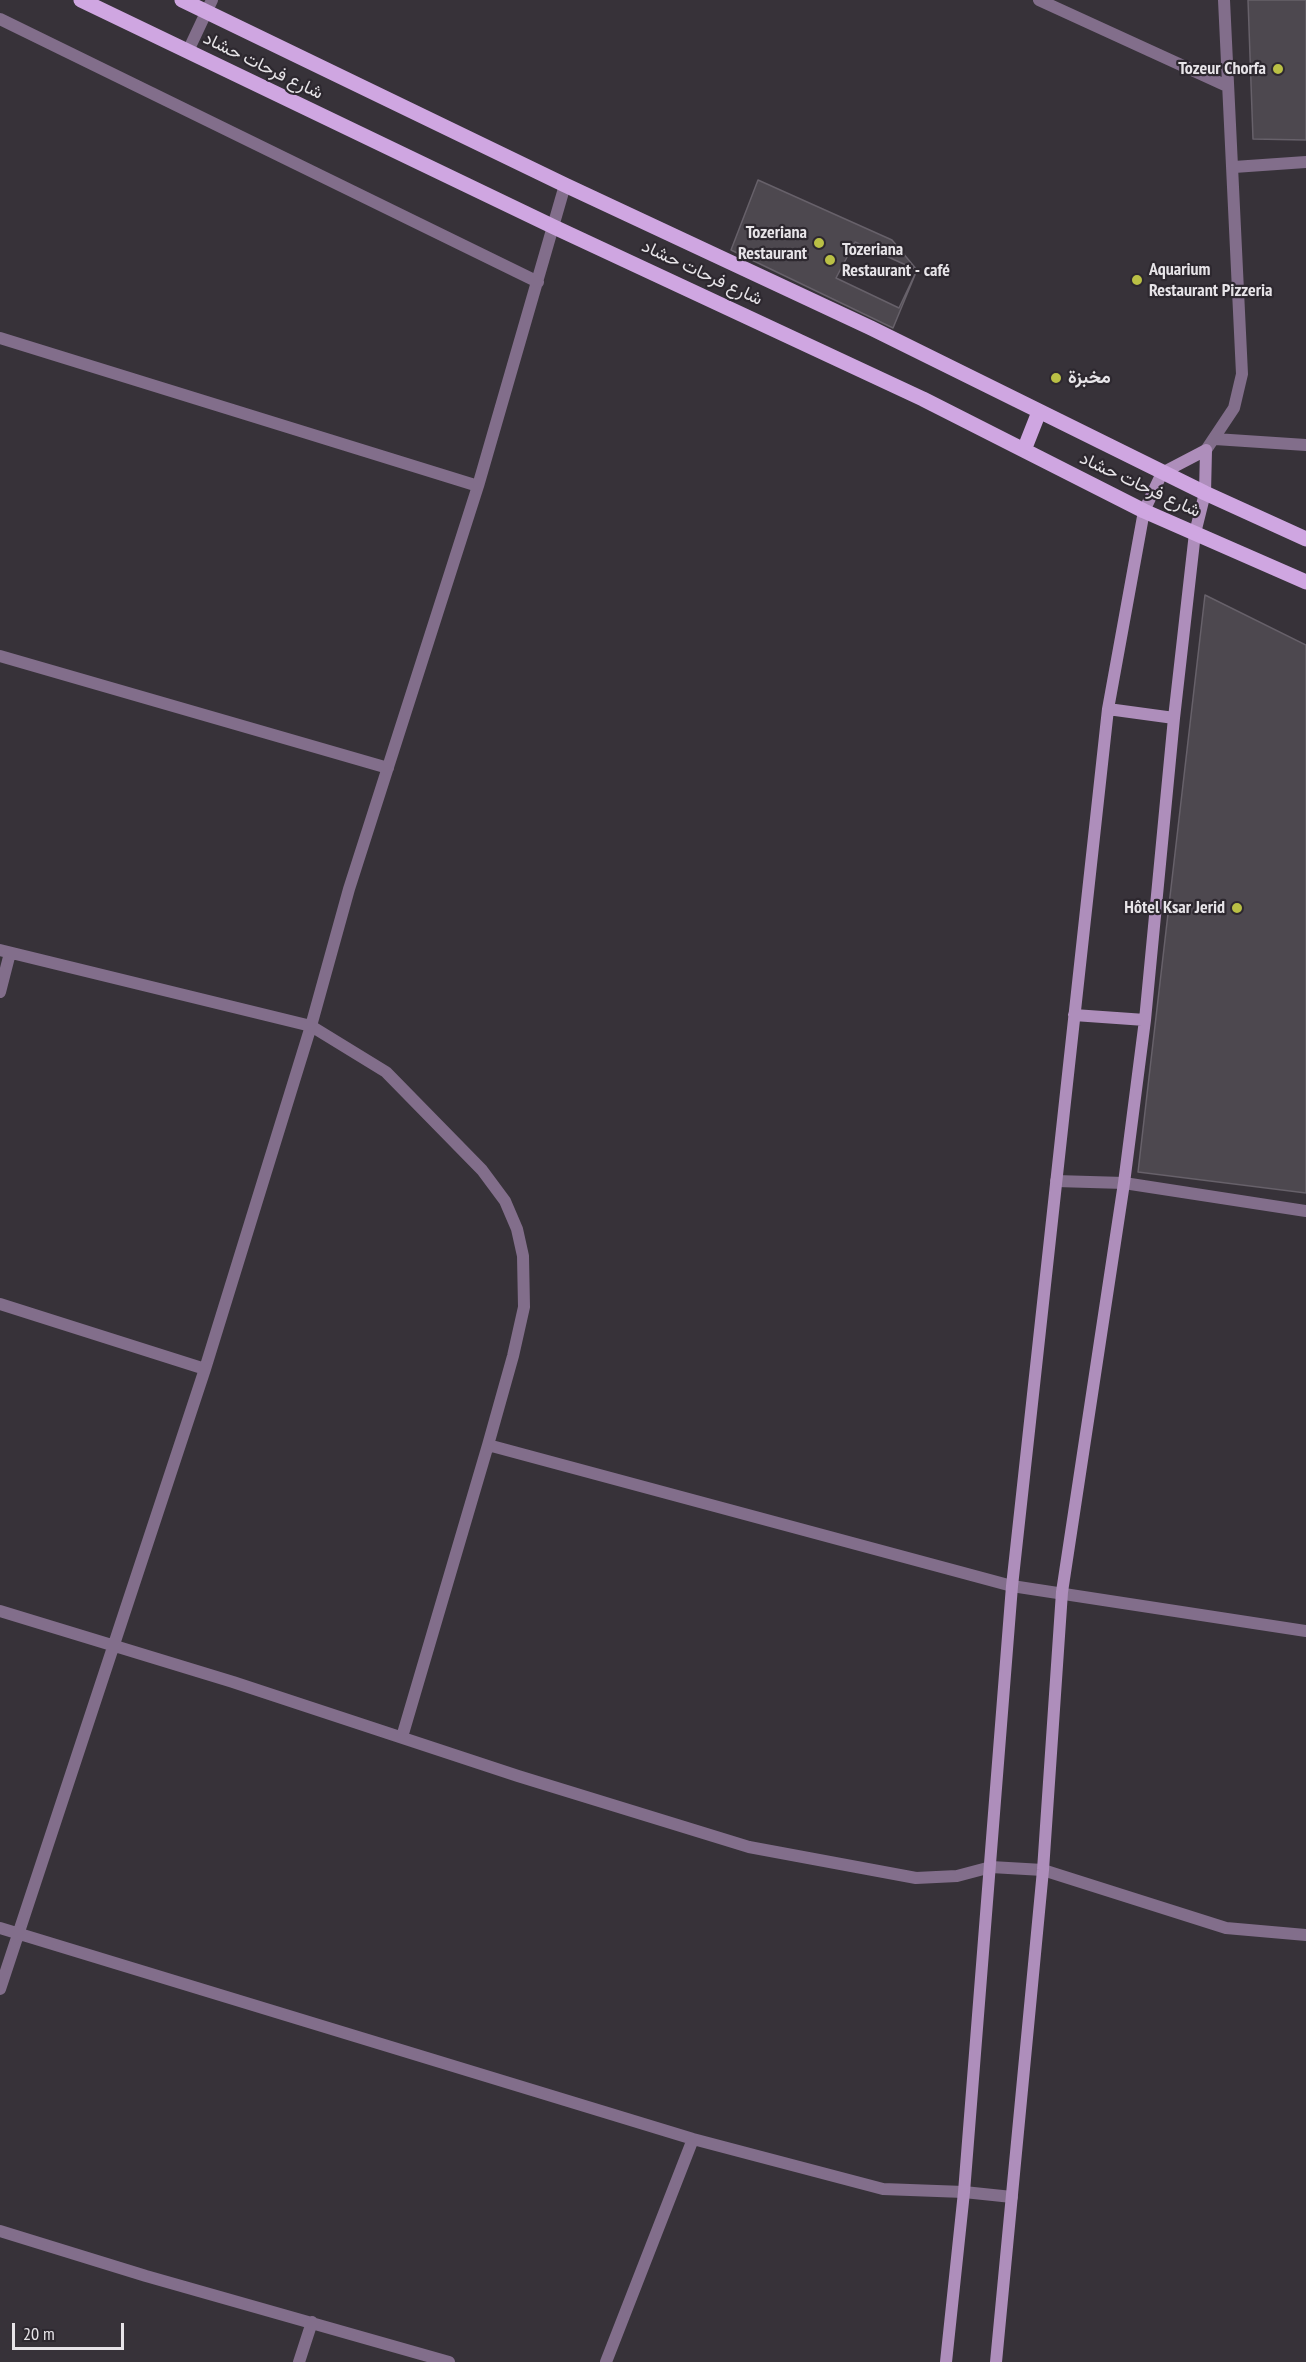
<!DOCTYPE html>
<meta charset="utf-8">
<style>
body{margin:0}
#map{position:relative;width:1306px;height:2362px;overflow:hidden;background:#373239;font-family:"PT Sans Narrow",sans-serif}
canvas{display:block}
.scale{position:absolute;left:12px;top:2323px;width:112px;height:27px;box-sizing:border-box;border:3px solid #e7e4e8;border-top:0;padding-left:8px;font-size:18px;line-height:21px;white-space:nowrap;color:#e7e4e8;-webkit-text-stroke:4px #2d282f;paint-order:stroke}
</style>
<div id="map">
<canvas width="1306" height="2362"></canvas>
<div class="scale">20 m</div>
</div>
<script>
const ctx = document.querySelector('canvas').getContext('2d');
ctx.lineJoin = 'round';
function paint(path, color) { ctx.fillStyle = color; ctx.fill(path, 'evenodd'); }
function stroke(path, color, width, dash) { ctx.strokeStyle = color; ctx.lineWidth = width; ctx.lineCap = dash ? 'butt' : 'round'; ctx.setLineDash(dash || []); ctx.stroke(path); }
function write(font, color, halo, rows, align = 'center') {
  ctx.font = font + ' "PT Sans Narrow",Vazirmatn,sans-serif'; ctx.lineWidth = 4.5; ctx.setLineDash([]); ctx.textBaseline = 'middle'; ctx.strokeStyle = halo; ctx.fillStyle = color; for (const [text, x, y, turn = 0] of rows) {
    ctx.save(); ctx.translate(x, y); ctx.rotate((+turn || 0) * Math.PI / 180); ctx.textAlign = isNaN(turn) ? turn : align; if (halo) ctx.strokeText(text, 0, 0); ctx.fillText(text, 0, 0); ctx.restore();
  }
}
const building = new Path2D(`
 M 1248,0 L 1306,0 L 1306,140 L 1253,139 Z
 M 758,180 L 892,240 L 917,270 L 893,328 L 731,250 Z
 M 855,242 L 917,270 L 899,308 L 836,278 Z
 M 1205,595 L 1306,645 L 1306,1193 L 1138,1172 Z`);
paint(building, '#4d484f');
stroke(building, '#67616a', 1.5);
stroke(new Path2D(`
 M 1039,0 L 1227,86
 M 0,19 L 538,282
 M 188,51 L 212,0
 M 1234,167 L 1306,162
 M 0,338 L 478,486
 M 1215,439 L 1306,445
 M 1206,450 L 1234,408 L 1242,374 L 1224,0
 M 0,656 L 388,768
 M 0,950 L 311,1026 L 386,1072 L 482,1170 L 505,1201 L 517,1229 L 523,1256 L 524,1307 L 513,1356 L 488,1445 L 402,1737
 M 0,992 L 10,953
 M 1056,1181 L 1124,1183 L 1306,1211
 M 0,1304 L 205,1369
 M 488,1445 L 1012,1586 L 1306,1631
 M 0,1611 L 233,1682 L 518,1776 L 749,1847 L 916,1878 L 957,1876 L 991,1867 L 1043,1870 L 1226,1928 L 1306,1935
 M 0,1928 L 693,2139 L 883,2189 L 964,2192 L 1012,2197
 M 0,1989 L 205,1369 L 311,1026 L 349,889 L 478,486 L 565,185
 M 0,2231 L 146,2276 L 449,2362
 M 299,2362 L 312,2322
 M 606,2362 L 693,2139`), '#826e8b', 12);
stroke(new Path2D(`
 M 1108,709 L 1174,718
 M 1074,1015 L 1145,1020
 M 946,2362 L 964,2192 L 1012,1586 L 1108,709 L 1144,511 L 1162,473 L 1206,450 L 1205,493 L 1195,533 L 1174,718 L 1145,1020 L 1124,1183 L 1062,1592 L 1043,1870 L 996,2362`), '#ae8ebb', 12);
stroke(new Path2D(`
 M 81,0 L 554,227 L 923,399 L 1144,511 L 1306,582
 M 182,0 L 565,185 L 871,328 L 1205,493 L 1306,539
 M 1024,450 L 1039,412`), '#cfa6e1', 15);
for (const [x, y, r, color] of [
 [1278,69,6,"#bac045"],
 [819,243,6,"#bac045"],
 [830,260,6,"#bac045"],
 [1137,280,6,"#bac045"],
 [1056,378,6,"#bac045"],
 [1237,908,6,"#bac045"]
]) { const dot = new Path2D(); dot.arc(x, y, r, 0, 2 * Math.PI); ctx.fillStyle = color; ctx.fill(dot); stroke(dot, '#2d282f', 2); }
write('18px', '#e7e4e8', '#2d282f', [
 ["شارع فرحات حشاد",263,66,26],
 ["شارع فرحات حشاد",702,273,25],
 ["شارع فرحات حشاد",1140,485,25]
]);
write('bold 18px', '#e7e4e8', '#2d282f', [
 ["Tozeur Chorfa",1266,69],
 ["Tozeriana",807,233],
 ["Restaurant",807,254],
 ["Tozeriana",842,250,"left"],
 ["Restaurant - café",842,271,"left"],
 ["Aquarium",1149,270,"left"],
 ["Restaurant Pizzeria",1149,291,"left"],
 ["مخبزة",1068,378,"left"],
 ["Hôtel Ksar Jerid",1225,908]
], 'right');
</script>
